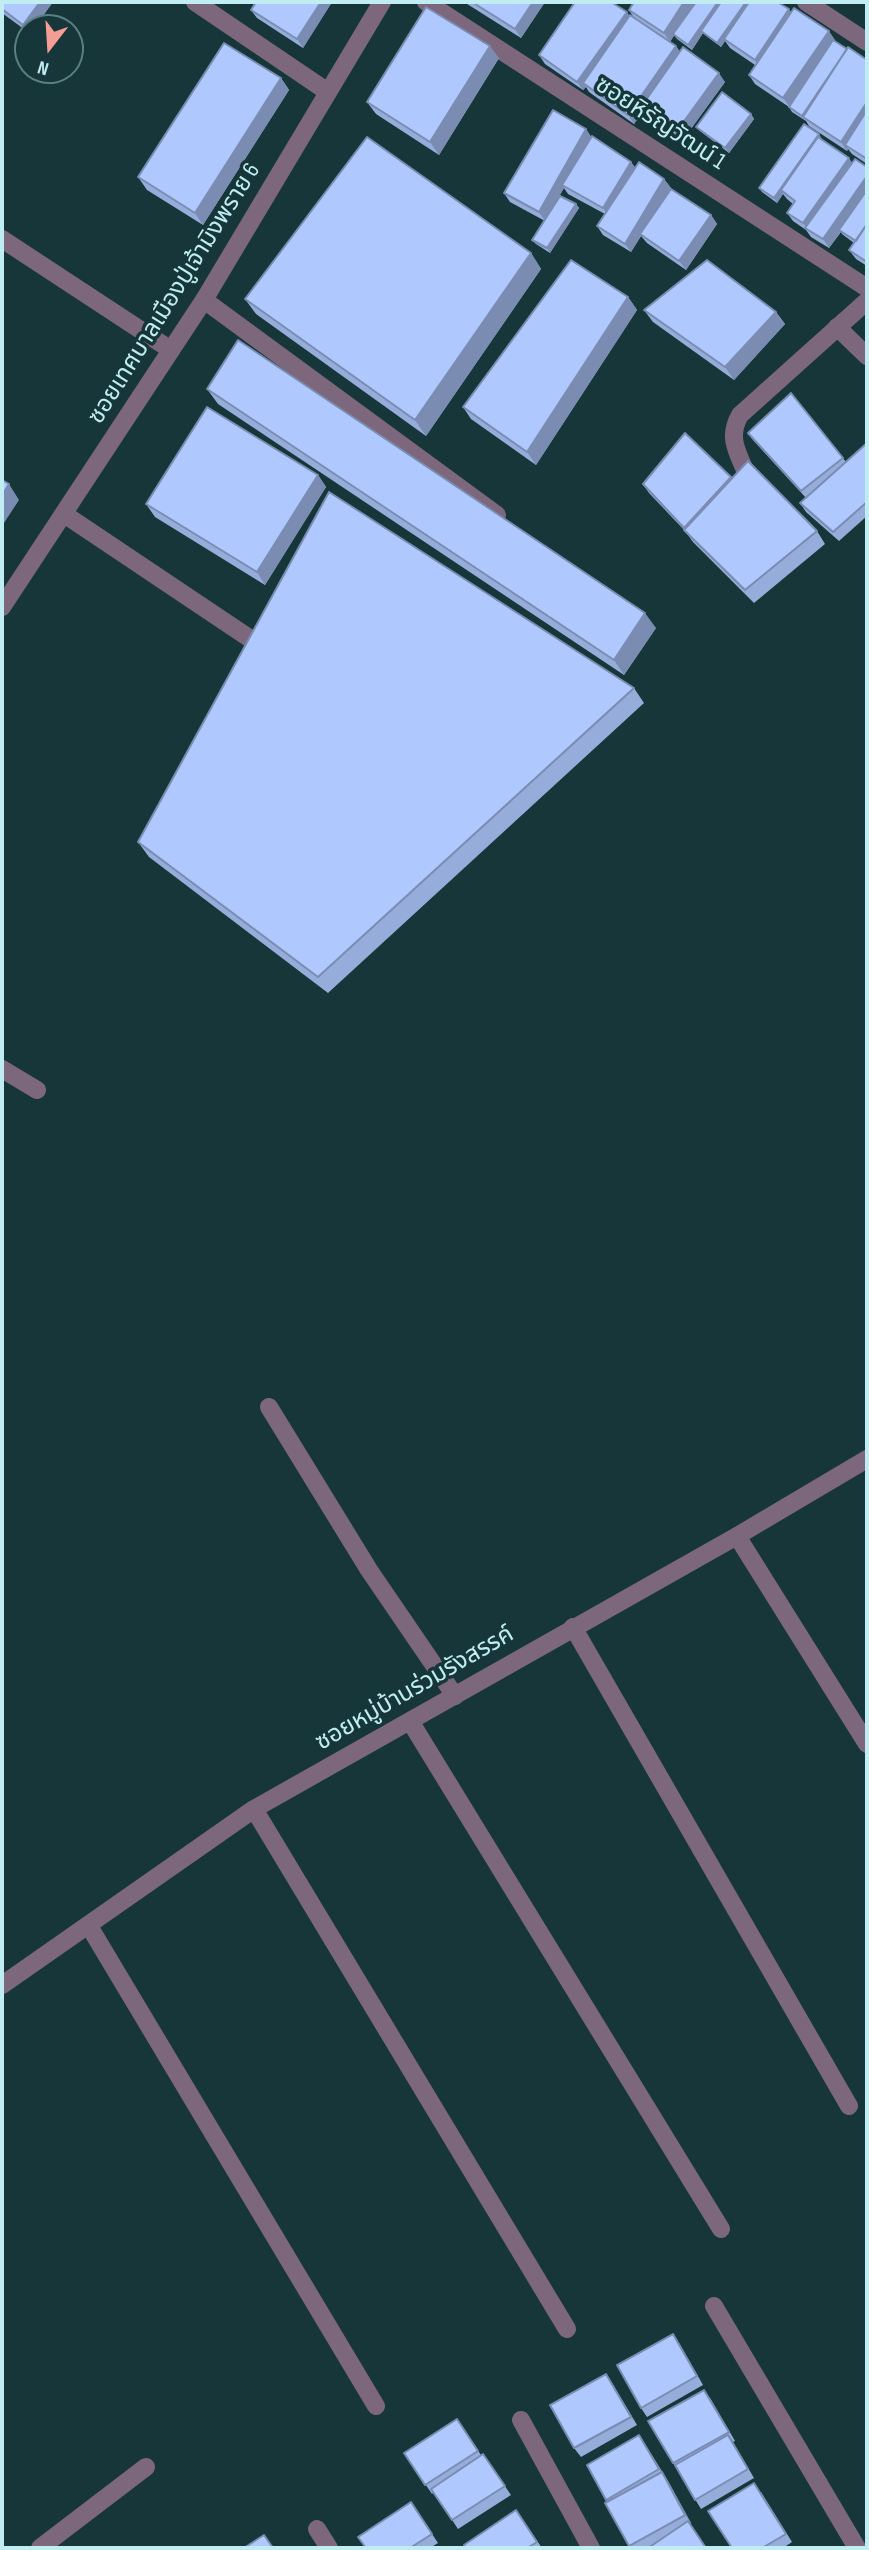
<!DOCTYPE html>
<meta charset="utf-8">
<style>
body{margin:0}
#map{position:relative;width:869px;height:2550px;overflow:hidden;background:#163639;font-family:"Sofia Sans Condensed",sans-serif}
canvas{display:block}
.frame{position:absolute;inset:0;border:4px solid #c0edf2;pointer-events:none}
.north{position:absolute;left:14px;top:14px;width:70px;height:70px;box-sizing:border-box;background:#163639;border:2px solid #5a7f83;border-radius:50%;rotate:197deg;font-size:19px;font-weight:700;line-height:28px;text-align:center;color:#c0edf2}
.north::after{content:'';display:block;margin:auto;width:24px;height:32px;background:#f59c95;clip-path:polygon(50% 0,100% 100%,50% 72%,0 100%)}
</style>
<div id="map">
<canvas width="869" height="2550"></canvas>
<div class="frame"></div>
<div class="north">N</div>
</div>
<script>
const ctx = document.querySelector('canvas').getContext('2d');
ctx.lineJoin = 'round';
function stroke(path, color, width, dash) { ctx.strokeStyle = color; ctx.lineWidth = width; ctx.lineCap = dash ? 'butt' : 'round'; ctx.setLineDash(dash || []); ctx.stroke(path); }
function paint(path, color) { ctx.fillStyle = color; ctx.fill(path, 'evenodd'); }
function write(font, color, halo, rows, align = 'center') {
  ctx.font = font + ' "Sofia Sans Condensed","Noto Sans Thai",sans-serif'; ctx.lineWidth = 7; ctx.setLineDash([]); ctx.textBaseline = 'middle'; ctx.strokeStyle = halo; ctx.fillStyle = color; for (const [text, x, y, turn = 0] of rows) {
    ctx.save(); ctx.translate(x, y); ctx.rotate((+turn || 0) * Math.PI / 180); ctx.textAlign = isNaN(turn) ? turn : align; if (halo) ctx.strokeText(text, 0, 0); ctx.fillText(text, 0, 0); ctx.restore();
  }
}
stroke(new Path2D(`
 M 195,2 L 328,92
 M 837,327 L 867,356
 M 64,514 L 255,642
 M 2,1069 L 37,1090
 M 269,1407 L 369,1570 L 455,1696
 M 40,2548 L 146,2467`), '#7c677d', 18);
stroke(new Path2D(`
 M 426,2 L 867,288
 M 806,2 L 867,42
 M 2,239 L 171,350
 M 204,300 L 497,515
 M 745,470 C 736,450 728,436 740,415 L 867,301
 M 737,1536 L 867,1744
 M 573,1627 L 849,2106
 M 410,1721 L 721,2229
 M 254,1809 L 567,2329
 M 89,1926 L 376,2406
 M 2,1985 L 254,1809 L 737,1536 L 867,1459
 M 714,2306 L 857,2548
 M 521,2420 L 591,2548
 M 317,2529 L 329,2548`), '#7c677d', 18);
stroke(new Path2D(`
 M 2,607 L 204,300 L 382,2`), '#7c677d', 18);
paint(new Path2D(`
 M 2,2 L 53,2 L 34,28 L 28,28 L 28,32 L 2,13 Z
 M 256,2 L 332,2 L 303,48 L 257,18 L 251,10 Z
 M 464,2 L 545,2 L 521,38 Z
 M 629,10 L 791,13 L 835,40 L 835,41 L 847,49 L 867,60 L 867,164 L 852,154 L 848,149 L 847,151 L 809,126 L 806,121 L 792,112 L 789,107 L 755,84 L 749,75 L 755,65 L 730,48 L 725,41 L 721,47 L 703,33 L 692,50 L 677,39 L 674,35 L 670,42 L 651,29 L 676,46 L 680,52 L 725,82 L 680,144 L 645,119 L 641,114 L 634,124 L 589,92 L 586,87 L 583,90 L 545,64 L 539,55 L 630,16 L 634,18 Z
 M 499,58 L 439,155 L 376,114 L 367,102 Z
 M 281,78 L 289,90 L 203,225 L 147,190 L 138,177 Z
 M 751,114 L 754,119 L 729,153 L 700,131 L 696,127 Z
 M 586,129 L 591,137 L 631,162 L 635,168 L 664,179 L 671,188 L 658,209 L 711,215 L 717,224 L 686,270 L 647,243 L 641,236 L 631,252 L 603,235 L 597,226 L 605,214 L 568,194 L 564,188 L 554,205 L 576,204 L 579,208 L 550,253 L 536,244 L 532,240 L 545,221 L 510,202 L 504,193 Z
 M 822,139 L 852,163 L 867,167 L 867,266 L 856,259 L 849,250 L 854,243 L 842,234 L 841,232 L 829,248 L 811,237 L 806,230 L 793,221 L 787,213 L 793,204 L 787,199 L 783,194 L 777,203 L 762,192 L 759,188 Z
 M 531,253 L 541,269 L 426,436 L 256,314 L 245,299 Z
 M 628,297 L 637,310 L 536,465 L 471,419 L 463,407 Z
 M 644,310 L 776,312 L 785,324 L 734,380 L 653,322 Z
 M 207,389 L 656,628 L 624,675 L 218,404 Z
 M 791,393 L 846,462 L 867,443 L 867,516 L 839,541 L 806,512 L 800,503 L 806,498 L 754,441 L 748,433 Z
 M 318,475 L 326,487 L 265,585 L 155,517 L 146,504 Z
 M 732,479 L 817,531 L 825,544 L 754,603 L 693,542 L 685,531 L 649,493 L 643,484 Z
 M 634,688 L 644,703 L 328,993 L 149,857 L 138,842 Z
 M 679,2343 L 703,2385 L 647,2417 L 641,2408 Z
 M 612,2383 L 637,2425 L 581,2457 L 574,2448 Z
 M 710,2398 L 735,2441 L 733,2442 L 754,2478 L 701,2509 L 673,2463 Z
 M 457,2419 L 481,2455 L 483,2454 L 511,2495 L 458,2529 L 434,2492 L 432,2494 L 404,2453 Z
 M 645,2444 L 668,2481 L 691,2523 L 647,2548 L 631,2548 L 605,2503 L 608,2502 L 587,2465 Z
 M 761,2492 L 792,2542 L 783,2548 L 732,2548 Z
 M 411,2502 L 438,2543 L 430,2548 L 366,2548 Z
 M 516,2510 L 542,2548 L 466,2548 Z`), '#96acda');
paint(new Path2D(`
 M 40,2 L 53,2 L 34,28 L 28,28 L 28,32 L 23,25 Z
 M 321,2 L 332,2 L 303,48 L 297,39 Z
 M 533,2 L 545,2 L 521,38 L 515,29 Z
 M 684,2 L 697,2 L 670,42 L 664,33 Z
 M 718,2 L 725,2 L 701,31 L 703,33 L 692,50 L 688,45 Z
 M 746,2 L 752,2 L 721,47 L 717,43 Z
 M 789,9 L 795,18 L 761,69 L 755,60 Z
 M 627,12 L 633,21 L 583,83 L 586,87 L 583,90 L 577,82 Z
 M 829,31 L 835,40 L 790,107 L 783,98 Z
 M 490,46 L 499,58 L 439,155 L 430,142 Z
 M 676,46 L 682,55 L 639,110 L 641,114 L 634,124 L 628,115 Z
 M 719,73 L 725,82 L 680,144 L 674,135 Z
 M 281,78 L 289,90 L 203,225 L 195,213 Z
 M 867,102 L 867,120 L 845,145 L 848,149 L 847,151 L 841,142 Z
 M 751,114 L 754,119 L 729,153 L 725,148 Z
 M 586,129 L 592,138 L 562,185 L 564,188 L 545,221 L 539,212 Z
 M 819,134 L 822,139 L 781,190 L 783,194 L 777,203 L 774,198 Z
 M 849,158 L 855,167 L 808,230 L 803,223 Z
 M 631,162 L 638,171 L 609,217 L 603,208 Z
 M 867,176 L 867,193 L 829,248 L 823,239 Z
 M 664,179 L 671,188 L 631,252 L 625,244 Z
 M 576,204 L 579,208 L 550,253 L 547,248 Z
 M 711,215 L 717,224 L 686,270 L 679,261 Z
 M 531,253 L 541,269 L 426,436 L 415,420 Z
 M 628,297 L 637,310 L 536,465 L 527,452 Z
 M 776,312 L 785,324 L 734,380 L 725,367 Z
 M 318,475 L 326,487 L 265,585 L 257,572 Z
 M 731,477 L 737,486 L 691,537 L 684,528 Z
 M 9,484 L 19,500 L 2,526 L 2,495 Z
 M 645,613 L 656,628 L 624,675 L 614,660 Z
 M 673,2334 L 679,2343 L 703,2385 L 697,2376 Z
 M 606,2374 L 612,2383 L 637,2425 L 631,2417 Z
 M 704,2390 L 710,2398 L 735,2441 L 729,2432 Z
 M 639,2435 L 668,2481 L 691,2523 L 685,2515 L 663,2475 Z`), '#7a8cb1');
const building = new Path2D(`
 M 2,2 L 40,2 L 23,25 L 2,9 Z
 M 256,2 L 321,2 L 297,39 L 251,10 Z
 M 472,2 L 533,2 L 515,29 Z
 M 575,2 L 611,2 L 627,12 L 577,82 L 539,55 Z
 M 634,2 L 684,2 L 664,33 L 629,10 Z
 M 696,2 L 718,2 L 688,45 L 673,34 Z
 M 721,2 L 746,2 L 717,43 L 701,31 Z
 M 749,2 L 777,2 L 789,9 L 755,60 L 724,39 Z
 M 426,7 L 490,46 L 430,142 L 367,102 Z
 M 794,8 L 829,31 L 783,98 L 749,75 Z
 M 630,15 L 676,46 L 628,115 L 583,83 Z
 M 833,40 L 847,49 L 802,116 L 789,107 Z
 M 224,43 L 281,78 L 195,213 L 138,177 Z
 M 683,47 L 719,73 L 674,135 L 639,110 Z
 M 848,47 L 867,60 L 867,102 L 841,142 L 803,117 Z
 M 722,92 L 751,114 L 725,148 L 696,127 Z
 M 553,110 L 586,129 L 539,212 L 504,193 Z
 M 867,110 L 867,159 L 845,145 Z
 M 804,124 L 819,134 L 774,198 L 759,188 Z
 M 592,136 L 631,162 L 603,208 L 562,185 Z
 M 367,137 L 531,253 L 415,420 L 245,299 Z
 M 818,137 L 849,158 L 803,223 L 787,213 L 795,201 L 781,190 Z
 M 855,159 L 867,167 L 867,176 L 823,239 L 805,228 Z
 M 639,162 L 664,179 L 625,244 L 597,226 Z
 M 671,189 L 711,215 L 679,261 L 640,234 Z
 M 867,190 L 867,224 L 856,241 L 839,230 Z
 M 560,196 L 576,204 L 547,248 L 532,240 Z
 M 867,224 L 867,262 L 849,250 Z
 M 571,260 L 628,297 L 527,452 L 463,407 Z
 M 707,260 L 776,312 L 725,367 L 644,310 Z
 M 238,340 L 645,613 L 614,660 L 207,389 Z
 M 791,393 L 843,458 L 801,491 L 748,433 Z
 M 207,407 L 318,475 L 257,572 L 146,504 Z
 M 685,433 L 731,477 L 684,528 L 643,484 Z
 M 867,443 L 867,502 L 833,532 L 800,503 Z
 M 748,461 L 817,531 L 745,590 L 684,530 Z
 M 2,480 L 9,484 L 2,495 Z
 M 329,492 L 634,688 L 318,977 L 138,842 Z
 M 673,2334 L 697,2376 L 641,2408 L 617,2365 Z
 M 606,2374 L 631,2417 L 574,2448 L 550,2405 Z
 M 704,2390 L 729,2432 L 673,2463 L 648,2421 Z
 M 457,2419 L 478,2451 L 425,2485 L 404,2453 Z
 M 639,2435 L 659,2469 L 606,2500 L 587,2465 Z
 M 728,2435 L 748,2469 L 695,2500 L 675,2465 Z
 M 483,2454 L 505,2486 L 452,2520 L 431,2489 Z
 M 662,2472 L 685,2515 L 629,2546 L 605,2503 Z
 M 754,2483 L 786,2534 L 762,2548 L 732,2548 L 708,2511 Z
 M 411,2502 L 432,2534 L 410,2548 L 366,2548 L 358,2537 Z
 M 516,2510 L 537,2542 L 527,2548 L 466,2548 L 464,2545 Z
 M 688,2521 L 706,2548 L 648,2548 Z
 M 264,2535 L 273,2548 L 244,2548 Z`);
paint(building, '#afc8fd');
stroke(building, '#7a8cb1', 2);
write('24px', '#c0edf2', '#163639', [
 ["ซอยหิรัญวัฒน์ 1",660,124,33],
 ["ซอยเทศบาลเมืองปู่เจ้ามิงพราย 6",175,294,-58],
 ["ซอยหมู่บ้านร่วมรังสรรค์",415,1689,-30]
]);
</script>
